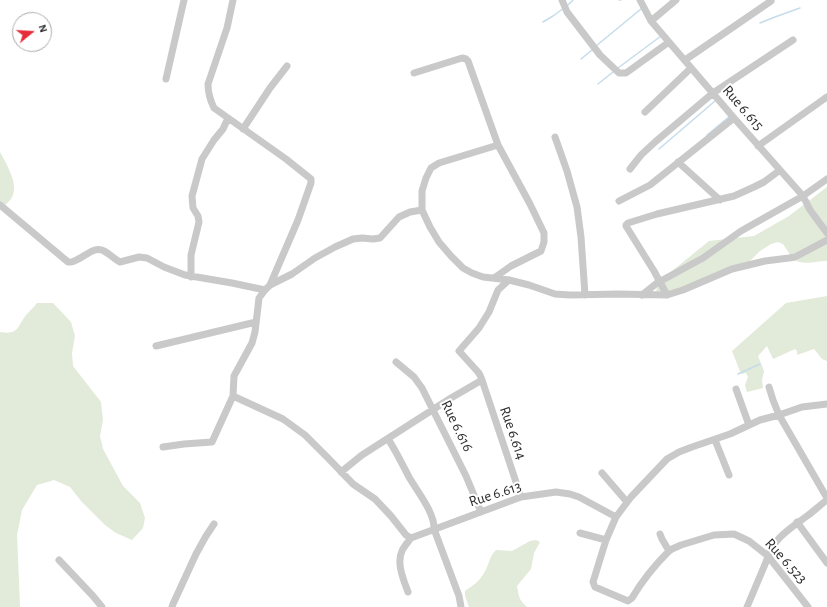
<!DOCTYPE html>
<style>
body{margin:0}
#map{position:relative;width:827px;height:607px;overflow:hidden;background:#fff;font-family:"Alegreya Sans",sans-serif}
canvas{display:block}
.north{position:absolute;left:12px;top:12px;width:40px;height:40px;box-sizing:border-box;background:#fff;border:1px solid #ababab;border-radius:50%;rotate:72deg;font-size:11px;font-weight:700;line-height:16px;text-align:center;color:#2c2c2c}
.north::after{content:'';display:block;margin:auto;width:14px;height:18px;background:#e52c3b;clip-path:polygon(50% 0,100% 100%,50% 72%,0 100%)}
</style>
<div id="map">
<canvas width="827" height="607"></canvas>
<div class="north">N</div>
</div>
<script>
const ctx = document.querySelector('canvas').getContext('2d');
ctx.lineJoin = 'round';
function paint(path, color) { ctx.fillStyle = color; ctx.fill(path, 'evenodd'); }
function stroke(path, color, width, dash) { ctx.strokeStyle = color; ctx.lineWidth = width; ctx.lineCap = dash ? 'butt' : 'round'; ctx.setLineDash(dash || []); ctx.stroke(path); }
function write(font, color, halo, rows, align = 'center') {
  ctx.font = font + ' "Alegreya Sans",sans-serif'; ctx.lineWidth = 4; ctx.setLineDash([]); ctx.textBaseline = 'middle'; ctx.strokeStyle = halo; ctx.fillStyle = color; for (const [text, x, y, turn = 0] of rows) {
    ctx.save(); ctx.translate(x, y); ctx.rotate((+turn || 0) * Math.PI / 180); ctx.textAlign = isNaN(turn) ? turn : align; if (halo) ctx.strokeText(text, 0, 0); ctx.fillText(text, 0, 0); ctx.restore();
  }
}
paint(new Path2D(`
 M 0,152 C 10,171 26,195 0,208 Z
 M 827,187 L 827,261 C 817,261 802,266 793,259 L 783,244 L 778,242 L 771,244 L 760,251 L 742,269 L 660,297 L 657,292 L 656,290 L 658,286 L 672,271 L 709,241 L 754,236 L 789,216 Z
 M 827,296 L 827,361 L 822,359 L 814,349 L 797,355 L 797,351 L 795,349 L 773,359 L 767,346 L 758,356 L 764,371 L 762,380 L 763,388 L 747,392 L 745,385 L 748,377 L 746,373 L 741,374 L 732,351 L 786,303 Z
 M 37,303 L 53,303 L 71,322 L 75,336 L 72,353 L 73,366 L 101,402 L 103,420 L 100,436 L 103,449 L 123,486 L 140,503 L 145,518 L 143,528 L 132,540 L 116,533 L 105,525 L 81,501 L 70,487 L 54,480 L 37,485 L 22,510 L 17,535 L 20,607 L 0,607 L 0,332 C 19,335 17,327 26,315 C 30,311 34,307 37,303 Z
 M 536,540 L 540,542 L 534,553 L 531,569 L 517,586 C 519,597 519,600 527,607 L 469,607 L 465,596 L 465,591 C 472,586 480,581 484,573 C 489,566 489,556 496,550 L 512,551 L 530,541 Z`), '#e2ead9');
stroke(new Path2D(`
 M 619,0 L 621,0
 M 567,6 L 573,0
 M 543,22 L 553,16 L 564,8
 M 760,23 L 775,17 L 800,8
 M 596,46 L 641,9
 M 581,59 L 592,50
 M 618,68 L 661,36
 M 598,84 L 613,72
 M 707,135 L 730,116
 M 659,149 L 715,101
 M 738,374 L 760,364`), '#c5dceb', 1.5);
stroke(new Path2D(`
 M 233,0 L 227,28 L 208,84 C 208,93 210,100 214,108 L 286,159 L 311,179 L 311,183 L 298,220 L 270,285
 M 562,0 L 567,12 L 600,55 L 619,73 L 626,73 L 669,42
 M 640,0 L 651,21 L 734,118 L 803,196 L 810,210 L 827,233
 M 651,21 L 676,0
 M 685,60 L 771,1
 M 414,73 L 462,58 L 466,59 L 468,61 L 498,145 L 530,204 L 544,233 L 544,242 L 541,251 L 511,266 L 494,278
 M 166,79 L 184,0
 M 645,112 L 691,68
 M 243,129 L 270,88 L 287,66
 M 555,137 L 567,171 L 577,207 L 581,237 L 585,295
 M 498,145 L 439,163 L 431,168 L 426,178 L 422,191 L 422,210 L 430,227 L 439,242 L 451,256 L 463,268 L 472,273 L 483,277 L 509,280 L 529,285 L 555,294 L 570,295 L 618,294 L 667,295 L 683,290 L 732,269 L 765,261 L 789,258 L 795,257 L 827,240
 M 758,146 L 824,99 L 827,97
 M 678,162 L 720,200
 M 630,169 L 641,155 L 655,142 L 713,93 L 793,40
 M 619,201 L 650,185 L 734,118
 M 0,205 L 68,262 C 69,262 73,262 74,261 C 84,258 94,245 104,251 C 110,254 114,259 120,262 L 139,257 L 147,258 L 164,267 L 185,275 L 232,283 L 265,290
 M 191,277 L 191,255 L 199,222 L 198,216 L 193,208 L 192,196 L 202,159 L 214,140 L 223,129 L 228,118
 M 642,295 L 657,283 L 703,258 L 741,231 L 803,196 L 827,179
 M 667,295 L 654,271 L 626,226 L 626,225 L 628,223 L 657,214 L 734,196 L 754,187 L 764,182 L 780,170
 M 156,346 L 256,322
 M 396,362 L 414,377 L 422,388 L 466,476 L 481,512
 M 482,380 L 480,375 L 478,372 L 459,351 L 479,328 L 489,312 L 498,290 L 509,280
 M 769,387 L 773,400 L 779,415 L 827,498
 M 736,389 L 749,425
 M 233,396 L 283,419 L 305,435 L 328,458 L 353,484 L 375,499 L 391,516 L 406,535 L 411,538 L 521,497 L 556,492 L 570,494 L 579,497 L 616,517 L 631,497 L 667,459 L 679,452 L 692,447 L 730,434 L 760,420 L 779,415 L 802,407 L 827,404
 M 388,439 C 396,451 402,464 409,477 C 417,491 435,513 434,529 L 459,596 L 461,607
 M 715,440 L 729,475
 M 163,447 L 184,444 L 212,442 L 233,396 L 234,376 L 252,343 L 255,332 L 259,298 L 265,290 L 270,285 L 292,274 L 315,258 L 335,247 L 353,239 L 362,238 L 373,239 L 380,238 L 399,217 L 410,212 L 422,210
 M 341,472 L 362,455 L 451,398 L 482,380 L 521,497
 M 602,473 L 627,502
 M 616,517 L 606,540 L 593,582 L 595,587 L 628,601 L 632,598 C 642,581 655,565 669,551
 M 797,522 L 827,563
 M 580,533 L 606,540
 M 660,534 L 662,539 L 669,551 L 672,549 L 681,545 L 714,535 L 734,534 L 749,541 L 768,556 L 808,607
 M 59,560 L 93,596 L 102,607
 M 408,592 C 404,581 396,563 402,551 C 404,546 408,542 411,538
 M 172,607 L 173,604 L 196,554 L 206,536 L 214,524
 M 747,607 L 766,562 C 773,538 788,530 807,516 C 814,511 820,505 827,500`), '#c9c9c9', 7);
write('15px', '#2c2c2c', '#fff', [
 ["Rue 6.615",743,108,49],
 ["Rue 6.616",457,426,64],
 ["Rue 6.614",513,433,71],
 ["Rue 6.613",495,494,-18],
 ["Rue 6.523",786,561,48]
]);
</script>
